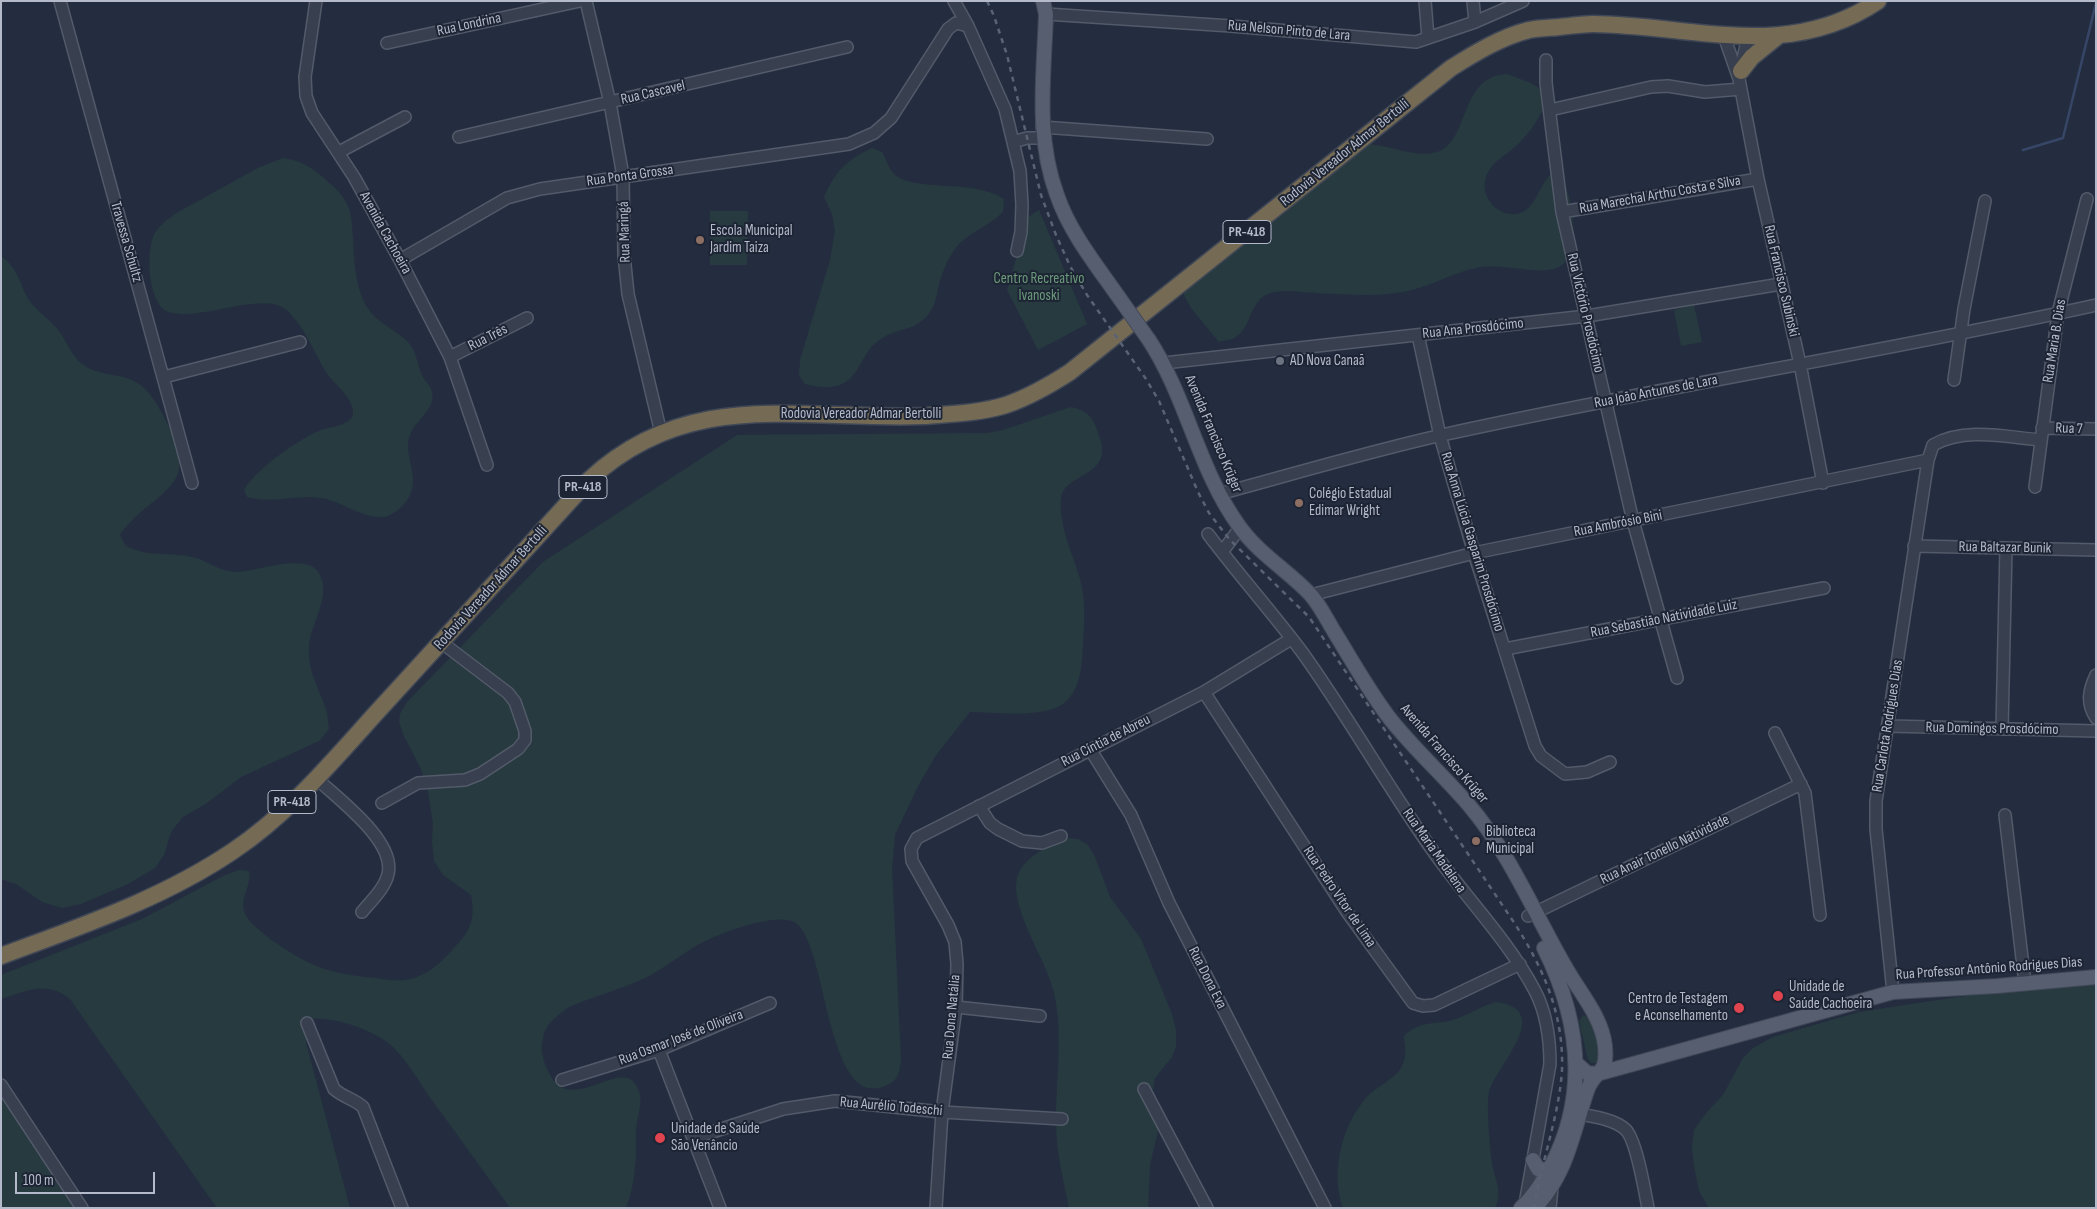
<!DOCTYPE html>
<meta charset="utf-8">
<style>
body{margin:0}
#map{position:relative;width:2097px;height:1209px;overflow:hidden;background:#242d3f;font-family:"Sofia Sans Condensed",sans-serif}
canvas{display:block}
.frame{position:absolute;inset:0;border:2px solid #b4bac9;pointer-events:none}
.scale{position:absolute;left:15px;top:1172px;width:140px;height:22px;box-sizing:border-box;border:2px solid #b4bac9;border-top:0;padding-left:6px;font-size:15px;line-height:18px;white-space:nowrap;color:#b4bac9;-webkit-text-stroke:4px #1d2434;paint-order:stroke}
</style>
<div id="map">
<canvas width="2097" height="1209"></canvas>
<div class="frame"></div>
<div class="scale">100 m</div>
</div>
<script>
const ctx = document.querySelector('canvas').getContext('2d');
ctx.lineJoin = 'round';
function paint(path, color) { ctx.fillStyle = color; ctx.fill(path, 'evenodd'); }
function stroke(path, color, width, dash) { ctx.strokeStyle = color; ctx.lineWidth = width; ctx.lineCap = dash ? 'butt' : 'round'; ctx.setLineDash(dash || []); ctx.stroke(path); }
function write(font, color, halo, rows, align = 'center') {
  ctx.font = font + ' "Sofia Sans Condensed",sans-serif'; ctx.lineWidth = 4; ctx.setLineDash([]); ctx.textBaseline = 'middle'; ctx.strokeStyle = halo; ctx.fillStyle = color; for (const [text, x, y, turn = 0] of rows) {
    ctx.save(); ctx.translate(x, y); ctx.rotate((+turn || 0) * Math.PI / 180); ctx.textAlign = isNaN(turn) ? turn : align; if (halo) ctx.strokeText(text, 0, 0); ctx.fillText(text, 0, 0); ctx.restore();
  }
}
paint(new Path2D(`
 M 1507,74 L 1531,83 L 1542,90 L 1545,106 C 1538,120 1528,135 1516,146 C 1507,154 1494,161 1488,172 C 1474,198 1505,225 1526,210 C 1537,202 1540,184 1552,173 L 1561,175 C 1570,193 1573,214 1573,234 C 1574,293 1517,261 1480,267 C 1457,271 1435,284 1412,290 C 1381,298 1348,294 1317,293 C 1303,293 1282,288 1268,294 C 1250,301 1252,325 1237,336 C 1233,340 1225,340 1219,342 L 1191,308 L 1184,295 L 1184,284 L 1365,144 C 1387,144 1411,157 1433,153 C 1471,147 1457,76 1507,74 Z
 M 872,148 L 882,152 C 886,159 889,169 895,175 C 914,192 975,179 1004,199 L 1003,212 C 990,225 973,231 960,243 C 950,253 943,270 939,284 C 937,292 936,302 932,309 C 918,333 897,326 878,341 C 862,352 860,376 842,384 C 830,389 817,387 805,384 L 799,375 L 800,360 L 830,260 L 835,231 L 832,214 L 824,197 C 835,172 846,160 872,148 Z
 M 283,158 C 299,160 311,167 323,177 C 331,185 341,192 346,202 C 352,213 352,226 353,239 C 354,260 355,282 364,302 C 373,321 393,328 408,342 C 416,351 417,362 421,373 C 423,379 428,383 431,389 C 439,409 413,420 409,438 C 404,457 420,477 409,497 C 404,506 393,516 383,517 C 361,518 343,502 322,498 C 297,494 272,504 247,497 L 244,490 C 255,470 300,438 321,430 C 330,427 353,425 353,413 C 354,397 332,383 324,369 C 315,353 299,316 282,307 C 266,298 229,308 211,311 C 198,313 182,316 169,312 C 148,306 145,249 155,233 C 160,224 172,216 180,211 L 258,168 Z
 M 1039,210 L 1087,324 L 1038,350 L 1007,290 L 1028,217 Z
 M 710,211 L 748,211 L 747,265 L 710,265 Z
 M 1,256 C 18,269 18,279 27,297 C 35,311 49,318 58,330 C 67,341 71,356 82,364 C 97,376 119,373 136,382 C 150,390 159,407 166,421 C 205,491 152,489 120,535 C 122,539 124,545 128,547 C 150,558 176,551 199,559 C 212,564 221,571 234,572 C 256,573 308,550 320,575 C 331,597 311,623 309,645 C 307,672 319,687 326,710 C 328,716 328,723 329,729 L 319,741 L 241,777 L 207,803 L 183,817 L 171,832 L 164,855 L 155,868 L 128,884 L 81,904 L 62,908 L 42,902 L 16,884 L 1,879 Z
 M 1694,305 L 1702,342 L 1681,346 L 1674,310 Z
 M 1071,407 C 1085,410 1093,416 1097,430 C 1099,436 1102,443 1102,449 C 1104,476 1063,476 1061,498 C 1058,525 1073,554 1080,579 C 1086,600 1084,622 1083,644 C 1082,663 1081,690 1064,703 C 1044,719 995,712 970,712 L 936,755 L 917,788 L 895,835 L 892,868 L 901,1060 C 899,1072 899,1080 887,1085 C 826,1115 828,946 796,923 C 778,911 723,932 705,941 C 685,951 667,967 647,977 C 622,989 595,996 569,1007 C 558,1015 545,1024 543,1038 C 540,1050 543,1060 548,1071 C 568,1116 612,1064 633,1081 C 636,1084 639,1091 640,1095 C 642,1105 637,1118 636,1129 C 635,1141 637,1154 635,1167 C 634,1181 631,1195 626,1208 L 510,1208 C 483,1170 456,1133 429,1096 C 417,1078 404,1055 387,1042 C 370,1029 331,1016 311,1019 L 306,1028 L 306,1043 L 350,1208 L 217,1208 L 70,999 C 47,980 26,991 1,999 L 1,975 L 142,919 L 225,875 L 239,870 L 249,871 C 252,885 240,897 244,911 C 247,922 262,932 270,939 C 309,966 328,974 376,978 C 387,980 399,982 410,979 C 428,975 441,963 453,949 C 470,932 476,920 471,895 L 443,875 L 434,861 L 432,842 L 433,823 L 428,792 L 421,769 L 404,736 L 399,722 L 400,714 L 407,702 L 543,562 L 737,435 L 988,433 L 1003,430 Z
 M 1069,838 L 1078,839 L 1088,845 L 1095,857 L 1110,897 L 1141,939 L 1172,1014 L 1176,1030 L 1176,1046 L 1172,1057 L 1155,1078 L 1152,1095 L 1158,1131 L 1150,1165 L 1148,1208 L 1069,1208 C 1063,1179 1056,1151 1056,1121 C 1056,1078 1064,1031 1053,989 C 1045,958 1010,908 1017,878 C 1021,859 1052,842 1069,838 Z
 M 2096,976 L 2096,1208 L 1709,1208 L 1699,1191 L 1694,1166 L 1692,1147 L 1694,1130 L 1707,1112 L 1723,1095 L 1743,1058 L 1753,1048 L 1773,1037 L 1859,1012 Z
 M 1496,1002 C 1556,1010 1495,1067 1489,1092 C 1486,1103 1490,1150 1492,1164 C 1495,1180 1503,1192 1495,1208 L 1343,1208 C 1330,1173 1342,1123 1368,1096 C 1377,1086 1396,1079 1402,1066 C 1407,1057 1405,1045 1404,1036 C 1421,1019 1436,1026 1456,1019 C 1470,1014 1481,1006 1496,1002 Z
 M 1583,1015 L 1590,1017 L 1601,1056 L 1596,1063 L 1591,1063 L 1588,1059 L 1579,1021 Z
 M 1,1097 L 80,1208 L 1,1208 Z`), '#263a40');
stroke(new Path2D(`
 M 2023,150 L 2063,138 L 2096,3`), '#374666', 2.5);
const minor = new Path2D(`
 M 60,1 L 192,483
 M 316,1 L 305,77 L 306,96 L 312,113 L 354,177 L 400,260 L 450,357 L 487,465
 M 586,1 L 610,103 L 623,176 L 624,255 L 628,294 L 661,433
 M 954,1 L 968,26
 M 1425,1 L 1428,38
 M 1473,1 L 1475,22
 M 1046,14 L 1231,26 L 1416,42 L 1475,22 L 1523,1
 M 1724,36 L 1739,79 L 1758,179 L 1800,364 L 1823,483
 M 387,43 L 580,1
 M 1546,60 L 1546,83 L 1562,212 L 1633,521 L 1677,678
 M 1741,67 L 1748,37
 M 1550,110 L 1651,87 L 1668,86 L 1705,92 L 1741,89
 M 1042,127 L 1207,139
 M 459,137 L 847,47
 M 1013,142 L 1027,138 L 1044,138
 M 339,152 L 405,117
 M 1562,212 L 1758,179
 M 400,260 L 507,198 L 540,189 L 849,144 L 874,133 L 891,118 L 948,29 L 956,23 L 968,26 L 1005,109 L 1020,171 L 1022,205 L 1021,232 L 1017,251
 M 1418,335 L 1440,436 L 1474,553 L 1535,746 L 1541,756 L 1565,774 L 1587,772 L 1610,762
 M 450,357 L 527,318
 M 1164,363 L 1587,316 L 1781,284
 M 164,377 L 300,342
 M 1954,380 L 1964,309 L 1985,201
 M 2042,428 L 2096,429
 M 2035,487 L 2058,313 L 2087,199
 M 1219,494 C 1293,474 1367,452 1442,435 C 1659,387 1879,353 2096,305
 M 1208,534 C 1238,574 1272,612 1302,652 C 1348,716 1387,786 1433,851 C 1466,898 1508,940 1535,991 C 1547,1014 1550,1038 1550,1064 L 1525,1204
 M 1914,546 L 2096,550
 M 1222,552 L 1240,528
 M 1311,595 L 1474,553 L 1928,460
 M 1505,649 L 1824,588
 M 2096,675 C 2089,690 2086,703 2096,718
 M 1204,692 L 1347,912 L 1413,1003 L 1423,1006 L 1434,1005 L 1520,964
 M 1888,726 L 2096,731
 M 2002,729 L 2006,548
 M 1775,733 L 1805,793 L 1820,915
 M 1090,749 L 1131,815 L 1169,903 L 1325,1208
 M 316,778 C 338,799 396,841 388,874 C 385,888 371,901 362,912
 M 382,803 L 418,783 L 465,780 L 480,774 L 518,749 L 525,740 L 525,731 L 515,702 L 508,693 L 441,642
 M 979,806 L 990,823 L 998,829 L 1022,841 L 1042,843 L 1061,836
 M 2005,815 L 2025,983
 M 1528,916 L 1801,784
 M 1893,992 L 1876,829 L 1876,801 L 1928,460 L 1933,445 C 1965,427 2006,437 2040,440
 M 956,1007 L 1040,1016
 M 307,1023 L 334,1089 C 343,1097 354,1099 363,1107 L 402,1208
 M 659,1050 L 720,1208
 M 562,1080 L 659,1050 L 770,1003
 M 1,1085 L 82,1208
 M 1144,1089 L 1207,1208
 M 1573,1113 C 1588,1116 1613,1118 1625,1129 C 1636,1138 1645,1192 1648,1208
 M 694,1138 L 783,1109 L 835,1101 L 942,1112 L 1062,1119
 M 936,1208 L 942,1112 L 956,1007 L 957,964 L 955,942 L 948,925 L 912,861 L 911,849 L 917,838 L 1204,692 L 1291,639
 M 1550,1208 L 1552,1188`);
const major = new Path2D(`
 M 1043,1 L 1046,14 C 1044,75 1035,136 1057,195 C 1070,233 1097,266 1120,299
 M 1149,340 C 1187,398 1198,469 1239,526 C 1258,553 1287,570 1310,594 C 1320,605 1327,620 1335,633 C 1353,662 1370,693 1391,720 C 1415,750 1443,775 1468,804 C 1510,853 1534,913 1566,968 C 1580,993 1602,1017 1605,1046 C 1608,1077 1595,1068 1587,1091 C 1572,1135 1568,1172 1535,1208
 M 1577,1064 L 1587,1073 L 1597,1074 L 1893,992 L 1997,986 L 2096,977
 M 1533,1160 L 1538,1169 L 1549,1170
 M 1521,1208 C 1534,1196 1542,1183 1550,1168 C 1589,1095 1580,1020 1544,948`);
const highway = new Path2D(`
 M 1741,71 L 1752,57 L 1778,36
 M 1,956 C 81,926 162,899 233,851 C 293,811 339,753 388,700 C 455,627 522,554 589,480 C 690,386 802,421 924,416 C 951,414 980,413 1006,405 C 1029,397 1050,385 1070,372 L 1451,68 C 1475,53 1501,37 1529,30 C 1539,28 1550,28 1559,27 C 1571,26 1582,24 1593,24 C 1693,25 1787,62 1878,1`);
stroke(minor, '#535a69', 14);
stroke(major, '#414858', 16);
stroke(highway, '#404756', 19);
stroke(minor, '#383f4f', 11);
stroke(major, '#565e6f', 14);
stroke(highway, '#756b55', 16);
stroke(new Path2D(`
 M 987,1 L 994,16 L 1007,55 L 1041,195 L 1056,235 L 1070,266 L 1087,295 L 1146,379 L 1159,401 L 1198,492 L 1209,513 L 1230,540 L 1309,617 L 1513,921 C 1543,967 1564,1014 1562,1070 C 1559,1117 1541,1162 1534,1208`), '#5a6376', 2.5, [5, 5]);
const majorBridge = new Path2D(`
 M 1120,299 L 1149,340`);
stroke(majorBridge, '#414858', 16, []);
stroke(majorBridge, '#565e6f', 14);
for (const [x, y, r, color] of [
 [700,240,5,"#8d6e63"],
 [1280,361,5,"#6b7280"],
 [1299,503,5,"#8d6e63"],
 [1476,841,5,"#8d6e63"],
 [1778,996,6,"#e0444e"],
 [1739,1008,6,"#e0444e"],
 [660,1138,6,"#e0444e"]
]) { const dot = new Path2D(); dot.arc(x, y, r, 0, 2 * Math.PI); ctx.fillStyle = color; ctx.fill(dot); stroke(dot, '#1d2434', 2); }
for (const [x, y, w] of [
 [1247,232,48],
 [583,487,48],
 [292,802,48]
]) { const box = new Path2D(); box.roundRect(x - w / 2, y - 11.5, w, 23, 4); ctx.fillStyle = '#1d2434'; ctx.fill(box); stroke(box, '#b4bac9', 1); }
write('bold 14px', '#b4bac9', null, [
 ["PR-418",1247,232],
 ["PR-418",583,487],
 ["PR-418",292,802]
]);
write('15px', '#b4bac9', '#1d2434', [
 ["Rua Londrina",469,25,-12],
 ["Rua Nelson Pinto de Lara",1289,31,5],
 ["Rua Cascavel",653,93,-13],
 ["Rodovia Vereador Admar Bertolli",1345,153,-39],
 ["Rua Ponta Grossa",630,176,-8],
 ["Rua Marechal Arthu Costa e Silva",1660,195,-10],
 ["Rua Maringá",625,232,-92],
 ["Avenida Cachoeira",385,233,61],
 ["Travessa Schultz",126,242,74],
 ["Rua Francisco Subinski",1781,281,77],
 ["Rua Victório Prosdócimo",1585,313,77],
 ["Rua Ana Prosdócimo",1473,329,-6],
 ["Rua Três",488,338,-27],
 ["Rua Maria B. Dias",2055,341,-81],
 ["Rua João Antunes de Lara",1656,392,-11],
 ["Rodovia Vereador Admar Bertolli",861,414],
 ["Rua 7",2069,429,2],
 ["Avenida Francisco Krüger",1213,434,67],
 ["Rua Ambrósio Bini",1618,524,-11],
 ["Rua Anna Lúcia Gasparim Prosdócimo",1472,542,73],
 ["Rua Baltazar Bunik",2005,548,1],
 ["Rodovia Vereador Admar Bertolli",491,588,-48],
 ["Rua Sebastião Natividade Luiz",1664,619,-11],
 ["Rua Carlota Rodrigues Dias",1888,726,-81],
 ["Rua Domingos Prosdócimo",1992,729,1],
 ["Rua Cíntia de Abreu",1106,741,-27],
 ["Avenida Francisco Krüger",1444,754,49],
 ["Rua Anair Tonello Natividade",1665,850,-26],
 ["Rua Maria Madalena",1434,851,55],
 ["Rua Pedro Vitor de Lima",1339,897,56],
 ["Rua Professor Antônio Rodrigues Dias",1989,969,-4],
 ["Rua Dona Eva",1207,978,63],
 ["Rua Dona Natália",952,1017,-85],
 ["Rua Osmar José de Oliveira",681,1038,-21],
 ["Rua Aurélio Todeschi",891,1107,5]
]);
write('15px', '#b4bac9', '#1d2434', [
 ["Escola Municipal",710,231],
 ["Jardim Taiza",710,248],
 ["AD Nova Canaã",1290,361],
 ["Colégio Estadual",1309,494],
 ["Edimar Wright",1309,511],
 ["Biblioteca",1486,832],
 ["Municipal",1486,849],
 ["Unidade de",1789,987],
 ["Saúde Cachoeira",1789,1004],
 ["Centro de Testagem",1728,999,"right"],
 ["e Aconselhamento",1728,1016,"right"],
 ["Unidade de Saúde",671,1129],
 ["São Venâncio",671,1146]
], 'left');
write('15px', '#6b9b7a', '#1d2434', [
 ["Centro Recreativo",1039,279],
 ["Ivanoski",1039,296]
]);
</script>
